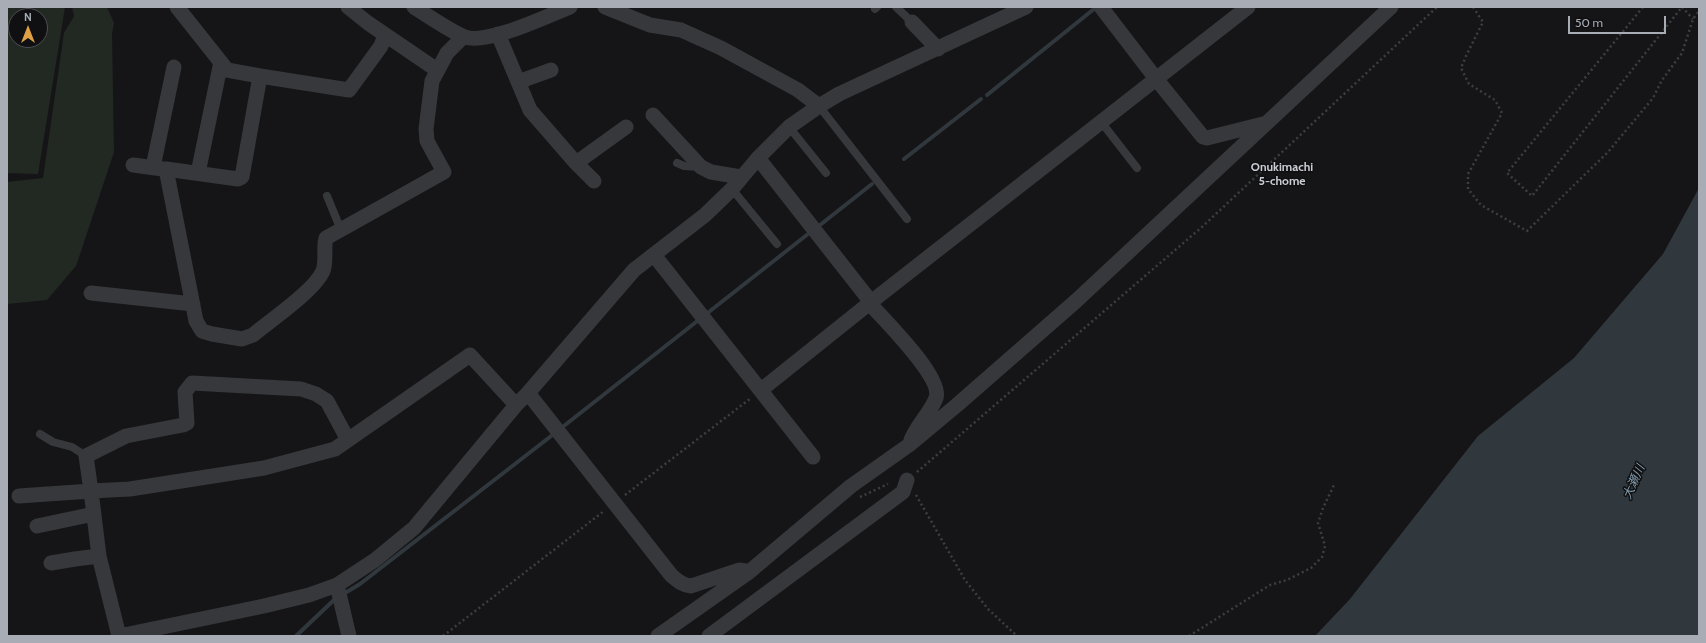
<!DOCTYPE html>
<meta charset="utf-8">
<style>
body{margin:0}
#map{position:relative;width:1706px;height:643px;overflow:hidden;background:#151517;font-family:Cabin,sans-serif}
canvas{display:block}
.frame{position:absolute;inset:0;border:8px solid #a8adb5;pointer-events:none}
.north{position:absolute;left:8px;top:8px;width:40px;height:40px;box-sizing:border-box;background:#101012;border:1px solid #4d4f53;border-radius:50%;rotate:0deg;font-size:11px;font-weight:700;line-height:16px;text-align:center;color:#a8adb5}
.north::after{content:'';display:block;margin:auto;width:14px;height:18px;background:#dea045;clip-path:polygon(50% 0,100% 100%,50% 72%,0 100%)}
.scale{position:absolute;left:1568px;top:16px;width:98px;height:18px;box-sizing:border-box;border:2px solid #a8adb5;border-top:0;padding-left:5px;font-size:12px;line-height:14px;white-space:nowrap;color:#a8adb5;-webkit-text-stroke:3px #101012;paint-order:stroke}
</style>
<div id="map">
<canvas width="1706" height="643"></canvas>
<div class="frame"></div>
<div class="north">N</div>
<div class="scale">50 m</div>
</div>
<script>
const ctx = document.querySelector('canvas').getContext('2d');
ctx.lineJoin = 'round';
function paint(path, color) { ctx.fillStyle = color; ctx.fill(path, 'evenodd'); }
function stroke(path, color, width, dash) { ctx.strokeStyle = color; ctx.lineWidth = width; ctx.lineCap = dash ? 'butt' : 'round'; ctx.setLineDash(dash || []); ctx.stroke(path); }
function write(font, color, halo, rows, align = 'center') {
  ctx.font = font + ' Cabin,"Noto Sans JP",sans-serif'; ctx.lineWidth = 3; ctx.setLineDash([]); ctx.textBaseline = 'middle'; ctx.strokeStyle = halo; ctx.fillStyle = color; for (const [text, x, y, turn = 0] of rows) {
    ctx.save(); ctx.translate(x, y); ctx.rotate((+turn || 0) * Math.PI / 180); ctx.textAlign = isNaN(turn) ? turn : align; if (halo) ctx.strokeText(text, 0, 0); ctx.fillText(text, 0, 0); ctx.restore();
  }
}
paint(new Path2D(`
 M 7,7 L 65,7 L 38,174 L 7,173 ZM 16,16 L 40,16 L 40,40 L 16,40 Z
 M 72,7 L 107,7 L 114,23 L 112,34 L 114,152 L 76,266 L 47,300 L 7,304 L 7,182 L 43,178 L 64,33 L 74,16 Z`), '#222822');
paint(new Path2D(`
 M 1699,188 L 1699,636 L 1315,636 L 1350,599 L 1478,436 L 1574,358 L 1663,254 Z`), '#30383e');
stroke(new Path2D(`
 M 987,95 L 1094,9
 M 904,159 L 981,99
 M 820,225 L 872,184
 M 560,429 L 808,234
 M 345,593 L 360,584 L 555,433
 M 296,636 L 335,599`), '#30383e', 4);
stroke(new Path2D(`
 M 1473,7 L 1483,22 L 1466,56 L 1461,68 L 1469,84 L 1495,100 L 1502,113 L 1468,174 L 1468,189 L 1481,205 L 1527,231 L 1608,152 L 1653,98 L 1662,80 L 1682,53 L 1693,19 L 1699,11
 M 1643,7 L 1507,173 L 1532,196 L 1682,7
 M 1682,7 L 1693,19
 M 917,472 L 1202,227 L 1437,7
 M 625,495 L 751,398
 M 916,495 L 965,580 L 988,609 L 1017,636
 M 860,497 L 888,484
 M 443,636 L 604,511
 M 1189,636 L 1270,585 L 1287,580 L 1311,568 L 1322,557 L 1325,546 L 1318,523 L 1323,508 L 1334,485`), '#3d3e42', 2.5, [2, 3]);
stroke(new Path2D(`
 M 896,7 L 912,22
 M 875,9 L 877,7
 M 819,106 L 907,219
 M 1102,123 L 1137,168
 M 789,127 L 826,173
 M 677,163 L 684,166 L 700,167
 M 732,189 L 777,244
 M 327,196 L 341,230
 M 40,434 L 53,442 L 72,447 L 86,456`), '#36383b', 8);
stroke(new Path2D(`
 M 177,7 L 227,70 L 260,76 L 242,177 L 238,179 L 166,169 L 196,321 L 202,331 L 212,334 L 242,339 L 253,335 C 271,320 314,291 323,271 C 327,260 323,249 326,238 L 444,172 L 427,141 L 426,129 L 432,81 L 447,53 L 463,37
 M 348,7 L 368,23 L 437,70
 M 414,7 C 427,15 451,32 465,37 C 487,45 547,16 570,7
 M 605,7 L 650,25 L 681,30 L 721,48 L 798,90 L 819,106
 M 1101,7 L 1157,80 L 1203,137 L 1207,138 L 1267,123
 M 912,22 L 938,49
 M 498,34 L 530,110 L 576,163 L 594,181
 M 260,76 L 349,90 L 381,46 L 385,35
 M 518,82 L 551,70
 M 653,115 L 701,167 L 711,172 L 741,177
 M 758,158 L 871,302 L 873,307 C 887,323 943,378 936,398 C 931,412 917,425 911,440
 M 576,163 L 626,127
 M 133,165 L 163,169
 M 153,167 L 174,67
 M 198,173 L 221,62
 M 654,255 L 813,457
 M 91,293 L 193,304
 M 761,390 L 871,302 L 1248,7
 M 528,393 L 671,575 C 678,581 682,585 691,586 L 739,570 L 746,571
 M 19,496 L 91,491 L 86,456 L 126,436 L 183,425 L 187,423 L 185,392 L 192,383 L 301,389 L 316,394 L 327,401 L 348,440
 M 37,526 L 94,514
 M 51,563 L 75,559 L 99,556
 M 337,585 L 349,636
 M 119,636 L 264,606 L 309,595 L 337,585 L 375,560 L 414,528 L 516,405 L 528,393 L 634,270 L 705,215 L 732,189 L 758,158 L 789,127 L 819,106 L 839,94 L 1026,7
 M 119,636 L 99,556 L 91,491 L 130,489 L 264,468 L 335,449 L 470,355 L 516,405
 M 658,636 L 749,572 L 851,486 L 909,445 L 957,405 L 1076,301 L 1391,7
 M 709,636 L 903,492 L 907,480`), '#36383b', 15);
write('bold 12px', '#c9ccd2', '#101012', [
 ["Onukimachi",1282,167],
 ["5-chome",1282,181]
]);
write('italic 12px', '#839cad', '#101012', [
 ["大瀬川",1634,482,-66]
]);
</script>
